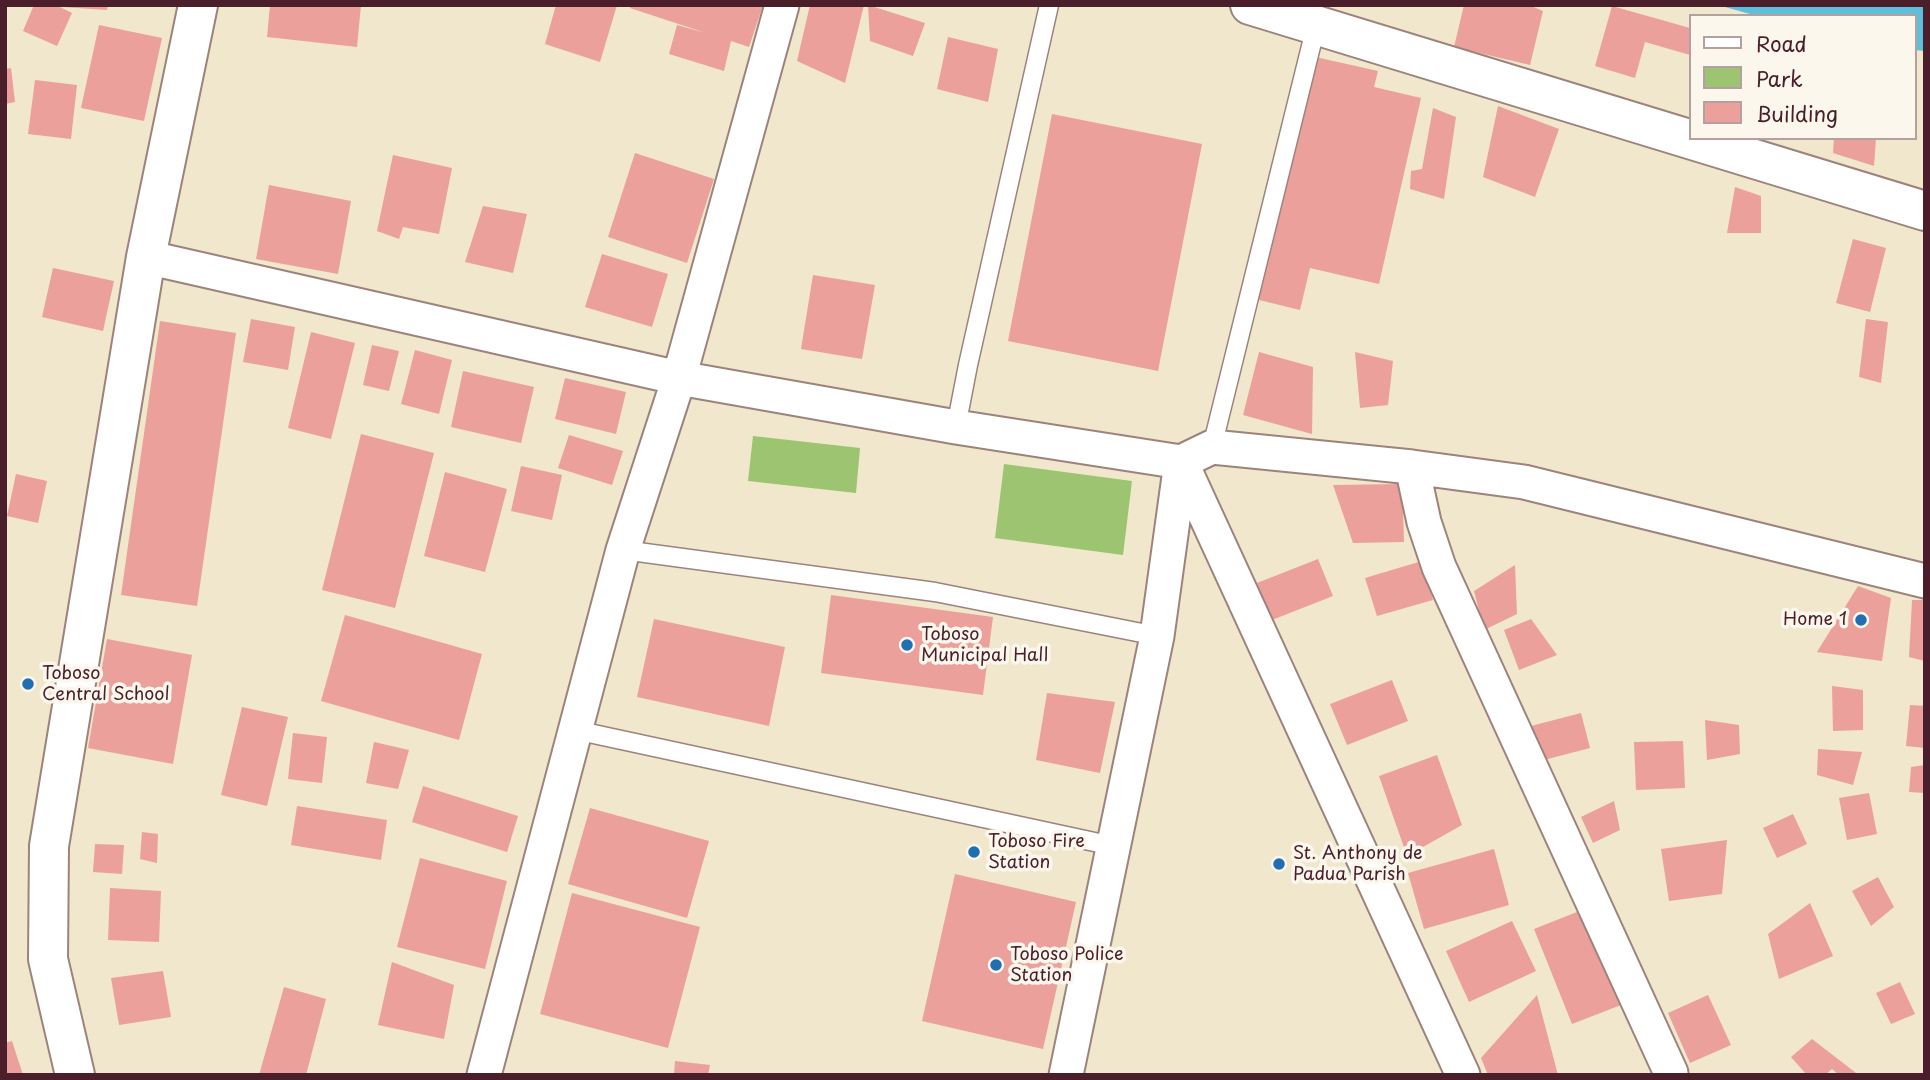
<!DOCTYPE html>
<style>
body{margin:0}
#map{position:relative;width:1930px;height:1080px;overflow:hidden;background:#f0e7cc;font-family:"Playpen Sans",sans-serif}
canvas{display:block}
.frame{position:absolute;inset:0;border:7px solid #4a1f2b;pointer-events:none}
.legend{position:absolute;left:1689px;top:14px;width:228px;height:126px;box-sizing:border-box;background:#fbf7ec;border:2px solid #b4a19f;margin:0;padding:9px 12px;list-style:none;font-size:21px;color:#4a1f2b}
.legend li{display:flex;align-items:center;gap:14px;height:35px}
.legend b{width:35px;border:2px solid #b4a19f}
</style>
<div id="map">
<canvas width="1930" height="1080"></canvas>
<div class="frame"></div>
<ul class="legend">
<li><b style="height:9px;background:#fff"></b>Road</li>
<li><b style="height:19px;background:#9dc470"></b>Park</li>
<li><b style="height:19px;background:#eba09b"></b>Building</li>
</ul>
</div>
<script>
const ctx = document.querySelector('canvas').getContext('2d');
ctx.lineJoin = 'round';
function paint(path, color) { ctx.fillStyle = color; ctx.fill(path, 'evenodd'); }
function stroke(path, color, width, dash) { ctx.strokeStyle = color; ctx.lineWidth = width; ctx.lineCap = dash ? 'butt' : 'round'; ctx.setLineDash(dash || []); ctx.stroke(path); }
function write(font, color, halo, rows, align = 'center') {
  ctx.font = font + ' "Playpen Sans",sans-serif'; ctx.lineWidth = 7; ctx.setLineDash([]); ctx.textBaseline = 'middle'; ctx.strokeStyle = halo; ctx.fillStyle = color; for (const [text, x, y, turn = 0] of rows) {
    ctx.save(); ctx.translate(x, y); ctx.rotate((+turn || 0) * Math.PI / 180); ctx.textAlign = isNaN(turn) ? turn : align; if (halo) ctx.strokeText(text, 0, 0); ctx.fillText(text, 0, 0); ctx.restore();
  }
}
paint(new Path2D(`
 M 753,436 L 860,448 L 856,493 L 748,481 Z
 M 1004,464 L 1132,481 L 1123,555 L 995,538 Z`), '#9dc470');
paint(new Path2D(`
 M 1718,5 L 1925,5 L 1925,51 L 1914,50 L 1914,16 L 1757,16 Z`), '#5dbfdb');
paint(new Path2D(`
 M 34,5 L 56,5 L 72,13 L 57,46 L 23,31 Z
 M 62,5 L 108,5 L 107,10 L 62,7 Z
 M 270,5 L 361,5 L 357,47 L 267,37 Z
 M 556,5 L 617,5 L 600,62 L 545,44 Z
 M 631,5 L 763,5 L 749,47 L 731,41 L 724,71 L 669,54 L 677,25 L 706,33 L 630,8 Z
 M 810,5 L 864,5 L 845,83 L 797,61 Z
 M 868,5 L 925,23 L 913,56 L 870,41 Z
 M 1464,5 L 1529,5 L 1543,11 L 1530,65 L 1454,47 Z
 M 1612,6 L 1690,28 L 1690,55 L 1645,42 L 1635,78 L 1595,66 Z
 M 99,25 L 162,38 L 144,121 L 81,108 Z
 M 948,37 L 998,49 L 988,102 L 937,89 Z
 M 1311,56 L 1378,71 L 1374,87 L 1421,98 L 1379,284 L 1310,268 L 1300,310 L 1255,299 Z
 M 11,68 L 15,102 L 5,104 L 5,69 Z
 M 35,80 L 77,85 L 71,139 L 28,134 Z
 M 1498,106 L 1559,129 L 1535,197 L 1483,177 Z
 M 1433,108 L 1456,117 L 1444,199 L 1410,189 L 1411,171 L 1422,169 Z
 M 1052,114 L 1202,144 L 1158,371 L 1008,341 Z
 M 1834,138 L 1876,138 L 1874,166 L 1833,153 Z
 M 635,153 L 714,179 L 687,263 L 608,237 Z
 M 393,155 L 452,168 L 439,234 L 403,227 L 399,239 L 377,231 Z
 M 269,185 L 351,201 L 338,274 L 256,259 Z
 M 1735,187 L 1761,196 L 1761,233 L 1727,233 Z
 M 483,206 L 527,214 L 513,273 L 465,262 Z
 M 1853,239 L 1886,248 L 1870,312 L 1836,303 Z
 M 602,254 L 668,274 L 652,327 L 585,307 Z
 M 53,268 L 114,281 L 103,331 L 42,317 Z
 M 813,275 L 875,285 L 862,359 L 801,349 Z
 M 251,319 L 295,327 L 288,370 L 243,362 Z
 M 1866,319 L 1888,322 L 1881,383 L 1859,377 Z
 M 160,321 L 236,333 L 197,606 L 121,595 Z
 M 311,332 L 355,343 L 331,439 L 288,428 Z
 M 372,345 L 399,351 L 389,391 L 363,385 Z
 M 415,350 L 452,360 L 439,414 L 401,404 Z
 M 1259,352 L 1313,367 L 1312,434 L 1243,415 Z
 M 1355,352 L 1393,361 L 1388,405 L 1360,408 Z
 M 463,371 L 534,387 L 521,443 L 451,427 Z
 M 565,378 L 626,392 L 616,434 L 555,419 Z
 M 361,434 L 434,453 L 395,608 L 322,590 Z
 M 569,435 L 623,451 L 612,485 L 558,468 Z
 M 521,466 L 562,475 L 552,520 L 511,511 Z
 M 445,472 L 507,489 L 485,572 L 424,556 Z
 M 16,474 L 47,481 L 38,523 L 7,516 Z
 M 1402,484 L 1404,542 L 1353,543 L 1333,485 Z
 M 1318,559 L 1333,596 L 1272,620 L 1257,583 Z
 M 1422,561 L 1433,600 L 1377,616 L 1365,578 Z
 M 1515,565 L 1517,614 L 1484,630 L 1474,591 Z
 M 1858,586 L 1891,598 L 1882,661 L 1817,652 Z
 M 831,595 L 993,617 L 983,695 L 821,673 Z
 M 1912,600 L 1925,600 L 1925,661 L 1909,657 Z
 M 345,615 L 482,654 L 459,740 L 321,701 Z
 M 654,619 L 785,647 L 769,726 L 637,697 Z
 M 1531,619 L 1557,655 L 1519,670 L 1504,630 Z
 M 107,639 L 192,655 L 173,764 L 88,748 Z
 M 1392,680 L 1408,721 L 1347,745 L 1330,704 Z
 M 1832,686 L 1863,690 L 1863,730 L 1833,731 Z
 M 1047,693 L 1115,702 L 1100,773 L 1036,760 Z
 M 1910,705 L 1925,706 L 1925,748 L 1906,746 Z
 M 242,707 L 288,717 L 267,806 L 221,795 Z
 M 1581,713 L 1590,748 L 1540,761 L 1531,726 Z
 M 1705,720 L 1739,725 L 1740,754 L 1707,760 Z
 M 293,733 L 327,737 L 322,783 L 288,779 Z
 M 1683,741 L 1685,788 L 1636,790 L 1634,742 Z
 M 374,742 L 409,750 L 398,789 L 366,783 Z
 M 1818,749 L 1862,752 L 1853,785 L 1817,775 Z
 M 1437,755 L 1462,825 L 1407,856 L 1379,776 Z
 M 1925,765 L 1925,793 L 1909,792 L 1911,767 Z
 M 423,786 L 518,816 L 507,852 L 412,822 Z
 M 1869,793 L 1877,834 L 1847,840 L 1839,798 Z
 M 1614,801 L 1620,830 L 1593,843 L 1581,817 Z
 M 297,806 L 387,820 L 381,860 L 291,845 Z
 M 590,808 L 709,841 L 687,918 L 568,884 Z
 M 1793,814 L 1807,844 L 1777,858 L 1763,828 Z
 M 142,832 L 158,834 L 157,863 L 140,859 Z
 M 1727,840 L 1722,894 L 1669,901 L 1661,849 Z
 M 95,844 L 124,845 L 122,874 L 93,872 Z
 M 1494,849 L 1509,905 L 1424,929 L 1408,873 Z
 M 420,858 L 507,881 L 485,969 L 397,947 Z
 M 955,874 L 1076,902 L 1043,1049 L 922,1021 Z
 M 1878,877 L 1894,907 L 1871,926 L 1852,891 Z
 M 110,888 L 161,891 L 159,942 L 108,940 Z
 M 572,893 L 700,927 L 668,1048 L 540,1014 Z
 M 1810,903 L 1833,956 L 1779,979 L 1768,934 Z
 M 1582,910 L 1621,1005 L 1572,1024 L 1534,929 Z
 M 1512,921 L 1536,971 L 1469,1002 L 1446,951 Z
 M 392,962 L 454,985 L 444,1039 L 378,1025 Z
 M 163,971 L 171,1017 L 119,1025 L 111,978 Z
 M 1900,982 L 1915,1014 L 1891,1024 L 1876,993 Z
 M 284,987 L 326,999 L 306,1075 L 259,1075 Z
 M 1537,995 L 1558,1075 L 1488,1075 L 1481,1058 Z
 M 1708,995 L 1731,1045 L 1690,1063 L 1668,1013 Z
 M 1812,1039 L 1856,1073 L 1839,1075 L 1832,1069 L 1825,1075 L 1807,1075 L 1791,1057 Z
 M 12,1041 L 23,1075 L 5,1075 L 5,1043 Z
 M 675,1061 L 710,1065 L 708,1075 L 674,1075 Z`), '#eba09b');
const service = new Path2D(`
 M 956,427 L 968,365 L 1049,5
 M 1212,447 L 1316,26
 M 623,550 L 935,592 L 1157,636
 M 575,730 L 1113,846`);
const minor = new Path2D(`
 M 146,257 L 679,378 L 956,427 L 1181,462 L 1212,447 L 1412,467 L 1524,482 L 1925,581
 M 1181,462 L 1463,1075
 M 1412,467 L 1424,522 L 1439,567 L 1671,1073
 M 484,1075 L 623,550 L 679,378 L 782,5
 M 1066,1075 L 1157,636 L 1181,462`);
const secondary = new Path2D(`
 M 1250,5 L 1925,211
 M 75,1075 L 48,959 L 49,846 L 146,257 L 198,5`);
stroke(service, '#9d837c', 21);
stroke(minor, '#9d837c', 37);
stroke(secondary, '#9d837c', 42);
stroke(service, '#fff', 18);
stroke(minor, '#fff', 33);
stroke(secondary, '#fff', 38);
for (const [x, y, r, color] of [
 [1861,620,7,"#1f6fb2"],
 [907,645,7,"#1f6fb2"],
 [28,684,7,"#1f6fb2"],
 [974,852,7,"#1f6fb2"],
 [1279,864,7,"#1f6fb2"],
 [996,965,7,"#1f6fb2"]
]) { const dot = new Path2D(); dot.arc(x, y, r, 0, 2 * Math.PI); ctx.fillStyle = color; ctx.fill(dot); stroke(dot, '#fbf7ec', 2.5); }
write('18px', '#4a1f2b', '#fbf7ec', [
 ["Home 1",1847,620,"right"],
 ["Toboso",921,635],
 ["Municipal Hall",921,656],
 ["Toboso",42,674],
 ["Central School",42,695],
 ["Toboso Fire",988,842],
 ["Station",988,863],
 ["St. Anthony de",1293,854],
 ["Padua Parish",1293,875],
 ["Toboso Police",1010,955],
 ["Station",1010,976]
], 'left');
</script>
